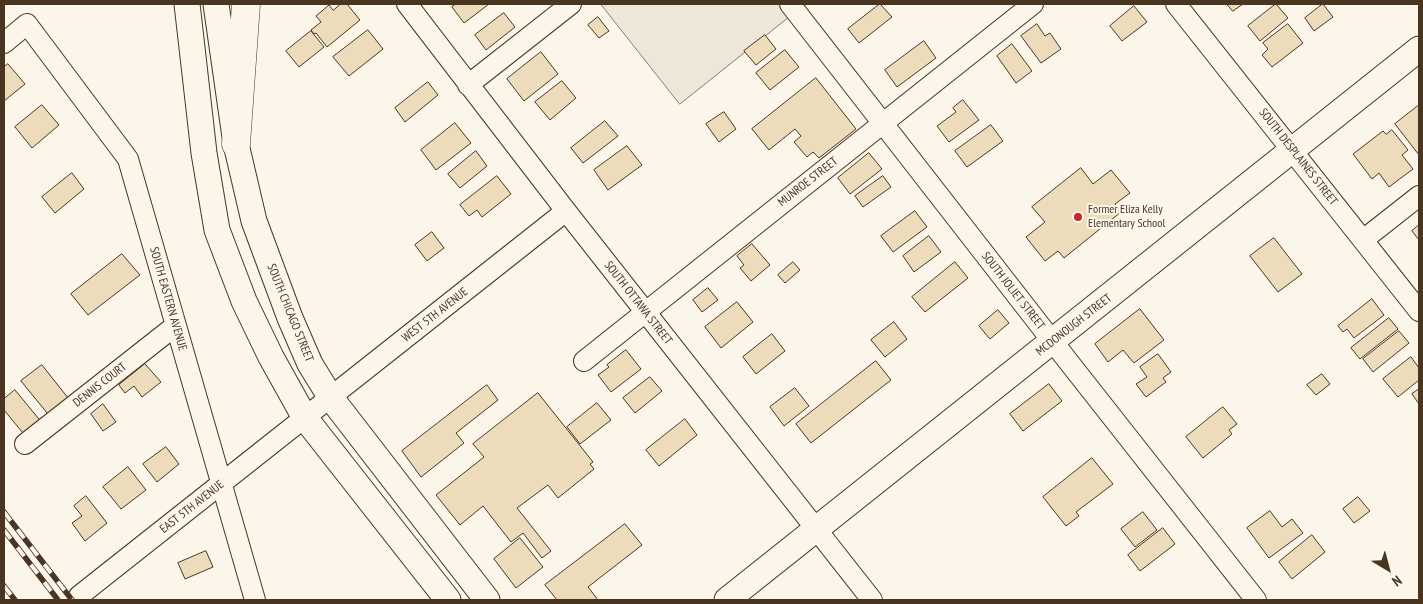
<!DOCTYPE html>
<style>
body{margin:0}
#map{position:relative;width:1423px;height:604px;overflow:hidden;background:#fbf6e9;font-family:"PT Sans Narrow",sans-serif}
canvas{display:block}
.frame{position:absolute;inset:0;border:5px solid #4a3520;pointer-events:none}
.north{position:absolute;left:1363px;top:544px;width:50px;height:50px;-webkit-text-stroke:4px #fbf6e9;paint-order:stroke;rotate:143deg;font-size:14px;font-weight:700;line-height:20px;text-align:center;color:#4a3520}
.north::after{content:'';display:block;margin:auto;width:18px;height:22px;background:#4a3520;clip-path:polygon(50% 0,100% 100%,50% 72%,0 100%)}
</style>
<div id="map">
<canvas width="1423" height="604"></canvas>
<div class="frame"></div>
<div class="north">N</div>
</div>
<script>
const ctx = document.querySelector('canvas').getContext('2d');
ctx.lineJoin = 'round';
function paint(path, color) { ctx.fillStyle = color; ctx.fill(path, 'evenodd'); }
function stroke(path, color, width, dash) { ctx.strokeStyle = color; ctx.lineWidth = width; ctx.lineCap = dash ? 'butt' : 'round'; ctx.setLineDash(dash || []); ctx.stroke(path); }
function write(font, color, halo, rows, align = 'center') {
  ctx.font = font + ' "PT Sans Narrow",sans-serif'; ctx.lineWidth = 4; ctx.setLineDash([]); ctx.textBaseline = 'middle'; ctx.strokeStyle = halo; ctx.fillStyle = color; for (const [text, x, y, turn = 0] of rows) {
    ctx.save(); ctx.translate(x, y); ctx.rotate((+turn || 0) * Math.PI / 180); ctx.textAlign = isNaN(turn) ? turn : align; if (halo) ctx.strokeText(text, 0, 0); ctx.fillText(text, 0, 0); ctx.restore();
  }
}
const green = new Path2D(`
 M 601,4 L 787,4 L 794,13 L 680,104 Z`);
paint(green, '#ede6d9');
stroke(green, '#887966', 1);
const building = new Path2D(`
 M 341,4 L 347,4 L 360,20 L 327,47 L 316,33 L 314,34 L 311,30 L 321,22 L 316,16 L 329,5 L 333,10 Z
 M 456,4 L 489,4 L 464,23 L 452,7 Z
 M 880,4 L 892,17 L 859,43 L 848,29 Z
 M 1227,4 L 1243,4 L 1233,11 Z
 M 1276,4 L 1288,18 L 1260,41 L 1248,26 Z
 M 1323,4 L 1333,17 L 1314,31 L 1305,18 Z
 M 1134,6 L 1147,22 L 1122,41 L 1110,26 Z
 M 504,13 L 515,27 L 486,50 L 475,35 Z
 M 598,17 L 609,31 L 599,38 L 588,25 Z
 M 1037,24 L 1045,36 L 1050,33 L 1061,49 L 1041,63 L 1021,36 Z
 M 1288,24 L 1303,43 L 1272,67 L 1262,55 L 1268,49 L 1263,43 Z
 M 368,30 L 383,49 L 349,76 L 333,57 Z
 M 311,31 L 324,47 L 299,67 L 286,51 Z
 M 765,35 L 776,49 L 756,65 L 744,51 Z
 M 924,41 L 936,58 L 897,87 L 885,70 Z
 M 1012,44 L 1032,71 L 1016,83 L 997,56 Z
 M 785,50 L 799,67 L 770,90 L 756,73 Z
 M 541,52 L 558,74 L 524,101 L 507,79 Z
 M 8,64 L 25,84 L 4,101 L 4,67 Z
 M 816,78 L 856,129 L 819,158 L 813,152 L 807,157 L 794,142 L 801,136 L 795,129 L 769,150 L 752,129 Z
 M 562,81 L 576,98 L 550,120 L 535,102 Z
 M 428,82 L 438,95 L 405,122 L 395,108 Z
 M 963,100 L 979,120 L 949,142 L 937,126 L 956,112 L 953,108 Z
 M 42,105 L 59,125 L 32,148 L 15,127 Z
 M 1418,106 L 1419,107 L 1419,155 L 1395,124 Z
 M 724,112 L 736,129 L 719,142 L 706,124 Z
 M 605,121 L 618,136 L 583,163 L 571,148 Z
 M 455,123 L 471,143 L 436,170 L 421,150 Z
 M 991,125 L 1003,141 L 967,167 L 955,151 Z
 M 1392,130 L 1408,150 L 1402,155 L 1413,169 L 1389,187 L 1379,173 L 1372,179 L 1353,154 L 1383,131 L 1386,134 Z
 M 627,146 L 642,165 L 608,190 L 594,170 Z
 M 476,151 L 487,166 L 460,188 L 448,174 Z
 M 869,153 L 882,169 L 850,194 L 838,178 Z
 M 1081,168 L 1093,184 L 1111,170 L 1130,193 L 1115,204 L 1121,212 L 1064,258 L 1058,251 L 1045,261 L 1026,237 L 1045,222 L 1032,207 Z
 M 72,173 L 84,189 L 55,213 L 42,197 Z
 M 497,176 L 511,194 L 482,217 L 477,210 L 469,216 L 460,205 Z
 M 883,176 L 891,187 L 863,207 L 855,196 Z
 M 915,211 L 927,227 L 893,252 L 881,236 Z
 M 1419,225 L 1419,240 L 1412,231 Z
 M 432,232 L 444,248 L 427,261 L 415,245 Z
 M 929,236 L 941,252 L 914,272 L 903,256 Z
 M 1274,238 L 1302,274 L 1278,292 L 1250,256 Z
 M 752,244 L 770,265 L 751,281 L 740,268 L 744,265 L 737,256 Z
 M 122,254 L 140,275 L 88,315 L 71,294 Z
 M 793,262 L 800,270 L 785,283 L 778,275 Z
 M 955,262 L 968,278 L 925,312 L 912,297 Z
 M 708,288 L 718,300 L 702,312 L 693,300 Z
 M 1372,299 L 1384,315 L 1354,338 L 1347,329 L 1343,332 L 1338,326 Z
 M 737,302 L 753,322 L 721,348 L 705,327 Z
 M 1140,309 L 1164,340 L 1134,363 L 1123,350 L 1108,362 L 1095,344 Z
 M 998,310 L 1009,323 L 990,339 L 979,326 Z
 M 1389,318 L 1398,329 L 1360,359 L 1351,348 Z
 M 894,322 L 907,339 L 885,357 L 871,340 Z
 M 1399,331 L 1409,343 L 1373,372 L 1363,359 Z
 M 772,334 L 785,351 L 756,374 L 743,357 Z
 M 626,350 L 641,369 L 611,392 L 598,375 L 609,367 L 607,365 Z
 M 1158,354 L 1171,372 L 1163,378 L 1166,382 L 1146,397 L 1136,384 L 1147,377 L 1140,367 Z
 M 1411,357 L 1419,368 L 1419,380 L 1398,397 L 1383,379 Z
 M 876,361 L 891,380 L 811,443 L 796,424 Z
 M 145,364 L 161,382 L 142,397 L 134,386 L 125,393 L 119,385 Z
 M 42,365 L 72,403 L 52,419 L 21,381 Z
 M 1322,374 L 1330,384 L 1316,395 L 1307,385 Z
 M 650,377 L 662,391 L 635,413 L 623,398 Z
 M 1049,384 L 1062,401 L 1023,431 L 1010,414 Z
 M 487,385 L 498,400 L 456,433 L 464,443 L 421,477 L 402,451 Z
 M 795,388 L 809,406 L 784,426 L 770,407 Z
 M 1419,389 L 1419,404 L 1412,394 Z
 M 15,390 L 43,424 L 27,438 L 4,410 L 4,399 Z
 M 538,393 L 593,462 L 590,464 L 594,469 L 558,498 L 548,485 L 517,508 L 551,551 L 542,558 L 523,533 L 511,542 L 483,506 L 460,525 L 436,495 L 484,457 L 473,444 Z
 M 597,403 L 611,420 L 580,444 L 567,427 Z
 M 103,404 L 116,422 L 103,431 L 91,414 Z
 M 1223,407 L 1237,424 L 1229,430 L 1232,434 L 1203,458 L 1186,437 Z
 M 685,419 L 697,435 L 659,466 L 646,450 Z
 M 166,447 L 179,464 L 157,482 L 143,464 Z
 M 1092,458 L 1113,484 L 1076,512 L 1079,516 L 1066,526 L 1043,497 Z
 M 128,467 L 146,490 L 121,509 L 103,487 Z
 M 86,496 L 107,523 L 85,541 L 72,523 L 82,516 L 74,506 Z
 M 1358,497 L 1370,511 L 1354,523 L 1343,509 Z
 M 1270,511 L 1282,527 L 1292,519 L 1303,533 L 1269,558 L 1247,528 Z
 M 1143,512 L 1157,530 L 1135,547 L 1121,529 Z
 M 625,524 L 642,545 L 588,587 L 598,600 L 557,600 L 545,585 Z
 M 1163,528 L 1175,544 L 1140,571 L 1128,555 Z
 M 1312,535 L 1325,552 L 1292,579 L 1279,562 Z
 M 520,538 L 543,567 L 516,588 L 494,559 Z
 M 206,551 L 213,567 L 185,579 L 178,563 Z`);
paint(building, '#ecdcbc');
stroke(building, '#4a3520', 1);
const minor = new Path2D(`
 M 407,4 L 566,211 L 872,600
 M 790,4 L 1053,342 L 1256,600
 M 1176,4 L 1419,311
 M 4,43 L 27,24 L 128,159 L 255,600
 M 468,85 L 571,4
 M 1363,240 L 1419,196
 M 584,361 L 1033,4
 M 25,444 L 175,326
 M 79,596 L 566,211`);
const major = new Path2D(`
 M 187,4 L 204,153 L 217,230 L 244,301 L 271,357 L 305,418 L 448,600
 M 216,4 L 236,144 L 254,221 L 290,318 L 310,364 L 331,398 L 487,600
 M 727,600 L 1419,49`);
const highway = new Path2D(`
 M 236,144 L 246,4`);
stroke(minor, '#4a3520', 22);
stroke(major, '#4a3520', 27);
stroke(highway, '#4a3520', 29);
stroke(minor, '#fbf6e9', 20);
stroke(major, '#fbf6e9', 25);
stroke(highway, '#fbf6e9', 28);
const rail = new Path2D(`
 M 4,512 L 72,600
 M 4,530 L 58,600
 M 4,586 L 15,600`);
stroke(rail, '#4a3520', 5.5);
stroke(rail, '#fbf6e9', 4, [11]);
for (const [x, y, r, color] of [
 [1078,217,5,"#c62828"]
]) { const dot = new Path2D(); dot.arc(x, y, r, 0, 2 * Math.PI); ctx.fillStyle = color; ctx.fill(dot); stroke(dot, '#fbf6e9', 2); }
write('12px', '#4a3520', '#fbf6e9', [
 ["SOUTH DESPLAINES STREET",1298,157,52],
 ["MUNROE STREET",808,182,-38],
 ["SOUTH JOLIET STREET",1013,291,52],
 ["SOUTH EASTERN AVENUE",168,299,74],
 ["SOUTH OTTAWA STREET",638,303,52],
 ["SOUTH CHICAGO STREET",290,313,68],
 ["WEST 5TH AVENUE",435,315,-38],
 ["MCDONOUGH STREET",1074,325,-38],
 ["DENNIS COURT",100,385,-38],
 ["EAST 5TH AVENUE",192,507,-38]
]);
write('12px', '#4a3520', '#fbf6e9', [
 ["Former Eliza Kelly",1088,210],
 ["Elementary School",1088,224]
], 'left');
</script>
